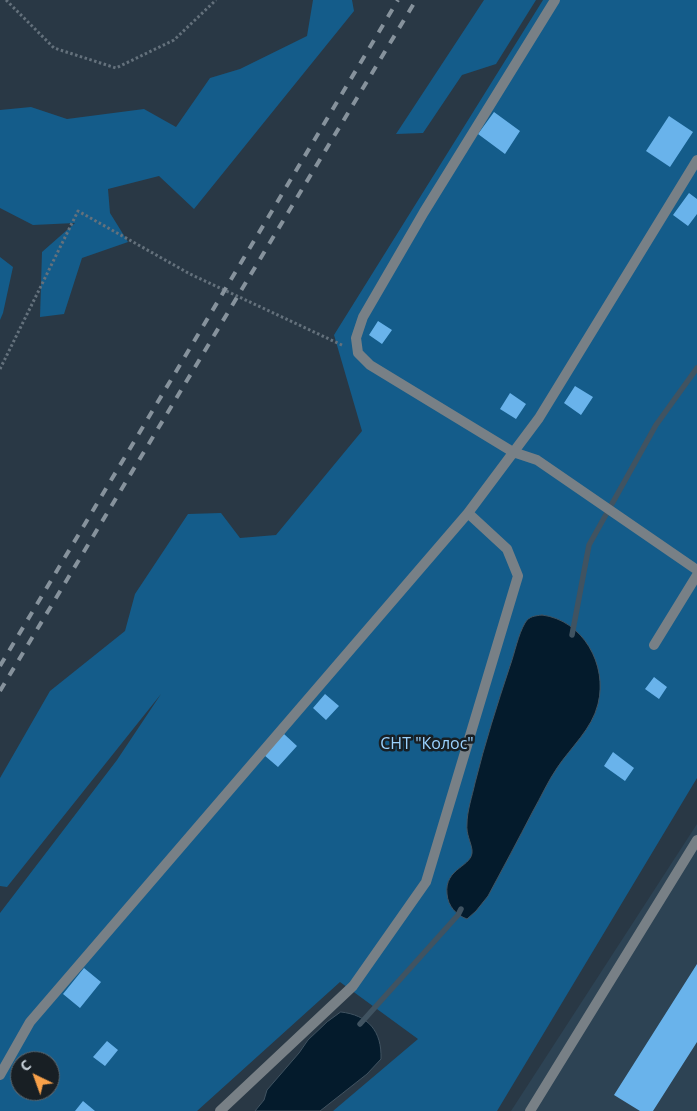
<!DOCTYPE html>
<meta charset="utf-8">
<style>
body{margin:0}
#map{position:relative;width:697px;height:1111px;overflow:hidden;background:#293845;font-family:"Open Sans",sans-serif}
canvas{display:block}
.north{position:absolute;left:10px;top:1051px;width:50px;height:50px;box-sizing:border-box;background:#181f24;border:1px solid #60686e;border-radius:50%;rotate:318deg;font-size:14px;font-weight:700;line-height:20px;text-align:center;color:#ccd6de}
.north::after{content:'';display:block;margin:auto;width:18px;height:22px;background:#f8a14a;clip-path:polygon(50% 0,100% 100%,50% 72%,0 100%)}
</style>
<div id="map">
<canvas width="697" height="1111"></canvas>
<div class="north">С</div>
</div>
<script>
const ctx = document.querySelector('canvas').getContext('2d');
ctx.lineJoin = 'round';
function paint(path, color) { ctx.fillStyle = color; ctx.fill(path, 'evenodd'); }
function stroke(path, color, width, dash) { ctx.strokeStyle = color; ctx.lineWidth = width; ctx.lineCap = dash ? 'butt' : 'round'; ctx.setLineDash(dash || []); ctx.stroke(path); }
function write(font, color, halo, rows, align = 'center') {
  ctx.font = font + ' "Open Sans",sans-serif'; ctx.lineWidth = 5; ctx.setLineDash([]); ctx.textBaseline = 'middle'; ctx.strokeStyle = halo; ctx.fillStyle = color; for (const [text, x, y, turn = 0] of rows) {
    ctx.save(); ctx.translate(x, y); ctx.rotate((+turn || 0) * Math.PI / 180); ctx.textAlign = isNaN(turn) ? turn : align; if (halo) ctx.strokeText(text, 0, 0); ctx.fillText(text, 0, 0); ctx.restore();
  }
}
paint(new Path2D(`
 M 697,824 L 697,1111 L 511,1111 Z`), '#2d4354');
paint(new Path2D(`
 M 313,0 L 352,0 L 354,11 L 194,209 L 159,176 L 108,189 L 110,213 L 128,242 L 82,258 L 64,314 L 40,317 L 42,252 L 75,223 L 33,225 L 0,208 L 0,110 L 31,107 L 67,119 L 144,109 L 176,127 L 210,78 L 240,69 L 307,36 Z
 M 484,0 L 536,0 L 496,64 L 462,75 L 423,133 L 396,134 Z
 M 543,0 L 697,0 L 697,778 L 497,1111 L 333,1111 L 418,1039 L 340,982 L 197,1111 L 0,1111 L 0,913 L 117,760 L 161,694 L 7,887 L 0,886 L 0,778 L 50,691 L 125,631 L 135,594 L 188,514 L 221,513 L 240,538 L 276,535 L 362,431 L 334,335 ZM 20,1061 L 50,1061 L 50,1091 L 20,1091 Z
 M 0,257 L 13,267 L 3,313 L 0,320 Z`), '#145c8a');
const water = new Path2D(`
 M 542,615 C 583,620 608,665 598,704 C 592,729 571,747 557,768 C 548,781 541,797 533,811 C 518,840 503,868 488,896 L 476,911 L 467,919 C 456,915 448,906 447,894 C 444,867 474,867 472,850 C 471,842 466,834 467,824 C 467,811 472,797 475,783 C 485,743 497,705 510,666 C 515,652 518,635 525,623 C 529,616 535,616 542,615 Z
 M 341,1012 C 368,1015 382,1031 381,1059 L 367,1074 L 320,1111 L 255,1111 L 264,1100 L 267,1090 L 299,1053 L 308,1040 L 327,1022 Z`);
paint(water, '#041b2c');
stroke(water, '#405361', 1);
stroke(new Path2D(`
 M 572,635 L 589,545 L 656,425 L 697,368
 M 360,1024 L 458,915 L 461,909`), '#405361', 5.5);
paint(new Path2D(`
 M 494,112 L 520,131 L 505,154 L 478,134 Z
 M 669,116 L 693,132 L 670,167 L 646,151 Z
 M 689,193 L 697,199 L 697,214 L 688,226 L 673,215 Z
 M 378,321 L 392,330 L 382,344 L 369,335 Z
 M 575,386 L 593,397 L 581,415 L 564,403 Z
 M 510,393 L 526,404 L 516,419 L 500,409 Z
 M 654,677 L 667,687 L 659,699 L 645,689 Z
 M 325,694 L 339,706 L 326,720 L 313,708 Z
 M 284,734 L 297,746 L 278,767 L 264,755 Z
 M 613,752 L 634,768 L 625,781 L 604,766 Z
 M 697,964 L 697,1042 L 653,1111 L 640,1111 L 614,1095 Z
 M 84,968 L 101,982 L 80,1008 L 63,994 Z
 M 107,1041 L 118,1050 L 105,1066 L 93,1057 Z
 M 83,1101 L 95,1111 L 75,1111 Z`), '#69b3eb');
stroke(new Path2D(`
 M 6,0 L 54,48 L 116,68 L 174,40 L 216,0
 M 0,369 L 78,211 L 190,274 L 344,346`), '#64717c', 3, [2.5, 2.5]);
stroke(new Path2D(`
 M 530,1111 L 697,840`), '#788086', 10);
stroke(new Path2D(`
 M 555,0 L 424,212 L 363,317 L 356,338 L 358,353 L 370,365 L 513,452 L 537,460 L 697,570
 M 654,645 L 697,575
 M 0,1075 L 30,1022 L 468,513 L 539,418 L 697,160
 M 220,1111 L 353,986 L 426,882 L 518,576 L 507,549 L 468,513`), '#788086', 10);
stroke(new Path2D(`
 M 0,666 L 398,0
 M 0,691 L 416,0`), '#86929c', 4, [9, 9]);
write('16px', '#9bd2fe', '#181f24', [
 ["СНТ \"Колос\"",427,744]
]);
</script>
